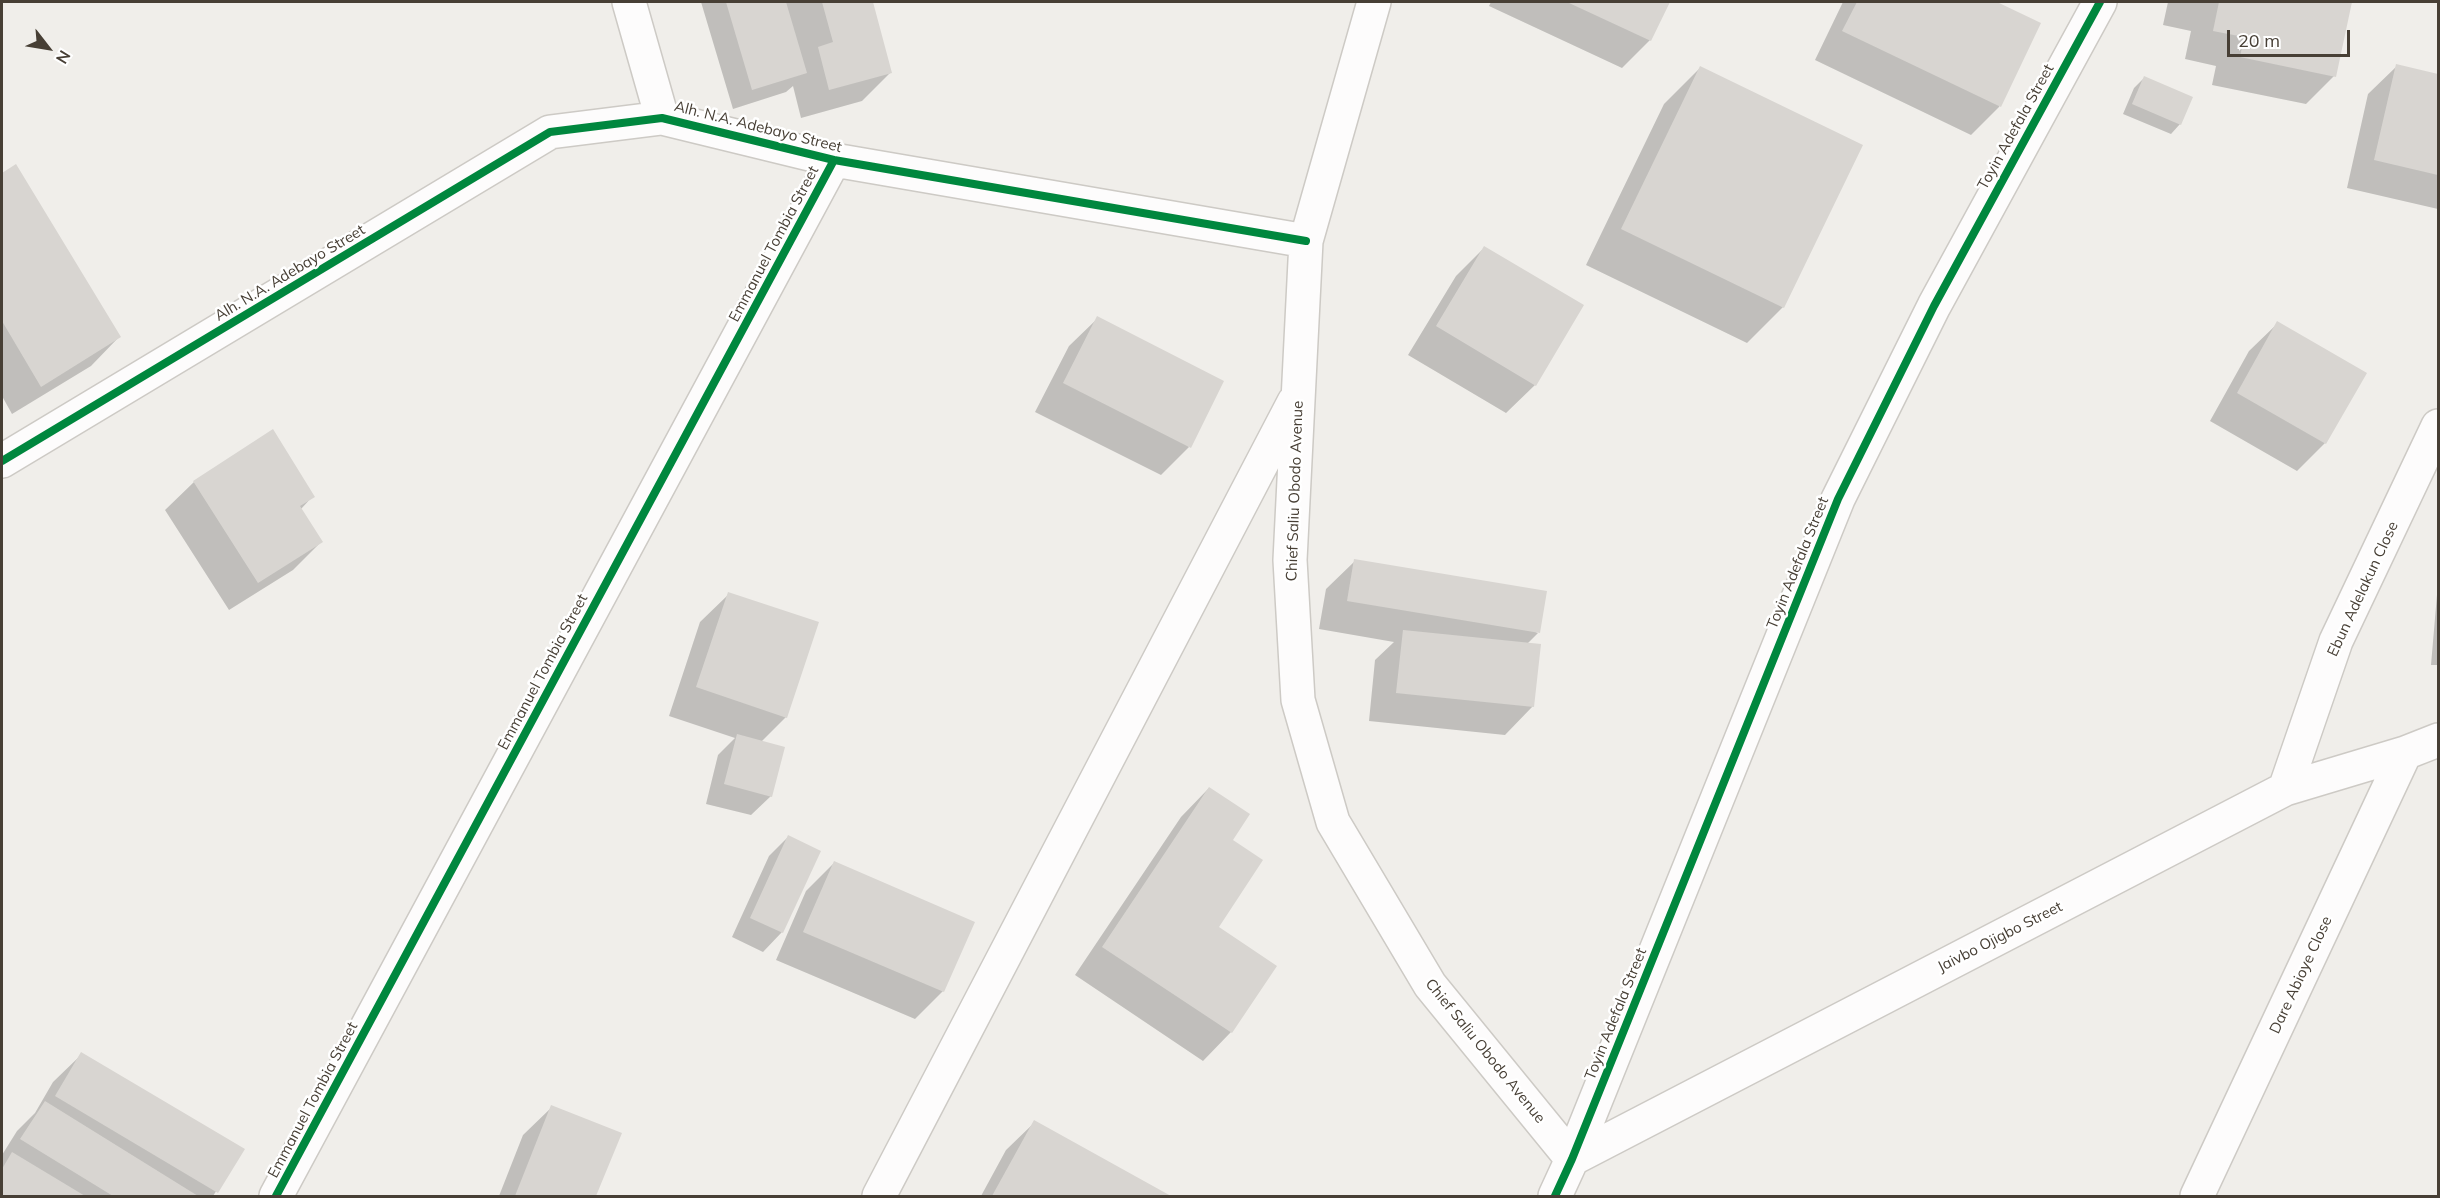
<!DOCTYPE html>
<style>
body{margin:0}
#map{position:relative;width:2440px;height:1198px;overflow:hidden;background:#f0eeea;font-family:Mulish,sans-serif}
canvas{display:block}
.frame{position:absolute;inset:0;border:3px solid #473f35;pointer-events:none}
.north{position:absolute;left:18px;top:18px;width:60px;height:60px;-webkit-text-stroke:4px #fff;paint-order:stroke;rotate:121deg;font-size:16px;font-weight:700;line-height:24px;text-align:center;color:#473f35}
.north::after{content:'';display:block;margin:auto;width:21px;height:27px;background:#473f35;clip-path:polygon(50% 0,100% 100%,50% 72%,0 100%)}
.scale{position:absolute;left:2227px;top:30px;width:123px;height:27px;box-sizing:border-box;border:3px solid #473f35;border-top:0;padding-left:8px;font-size:18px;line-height:21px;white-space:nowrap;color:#473f35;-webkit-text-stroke:4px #fff;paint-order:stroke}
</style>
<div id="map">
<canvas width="2440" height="1198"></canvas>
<div class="frame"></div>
<div class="north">N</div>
<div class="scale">20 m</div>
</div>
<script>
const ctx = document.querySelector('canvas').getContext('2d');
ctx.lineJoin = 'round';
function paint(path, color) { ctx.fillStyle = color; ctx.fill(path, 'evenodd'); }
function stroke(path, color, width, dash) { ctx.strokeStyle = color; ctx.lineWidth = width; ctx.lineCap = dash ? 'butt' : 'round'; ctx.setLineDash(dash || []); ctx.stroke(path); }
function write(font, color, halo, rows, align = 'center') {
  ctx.font = font + ' Mulish,sans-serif'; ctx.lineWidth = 5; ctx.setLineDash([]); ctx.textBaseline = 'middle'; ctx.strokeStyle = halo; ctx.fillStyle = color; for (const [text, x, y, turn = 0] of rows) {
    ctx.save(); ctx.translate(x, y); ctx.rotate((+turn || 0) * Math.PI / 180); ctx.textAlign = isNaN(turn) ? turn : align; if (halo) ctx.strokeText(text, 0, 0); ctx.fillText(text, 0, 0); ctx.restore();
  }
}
paint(new Path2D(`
 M 701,2 L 871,2 L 890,73 L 862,101 L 801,118 L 793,86 L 786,92 L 733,109 Z
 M 1491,2 L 1668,2 L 1650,40 L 1622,68 L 1489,6 Z
 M 1843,2 L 1994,2 L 2039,23 L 1999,107 L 1971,135 L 1815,60 Z
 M 2168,2 L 2350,2 L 2334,76 L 2306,104 L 2212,85 L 2216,66 L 2185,59 L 2191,31 L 2163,25 Z
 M 2397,66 L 2438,75 L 2438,209 L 2347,188 L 2368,94 Z
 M 1700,68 L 1783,307 L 1747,343 L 1586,265 L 1664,104 Z
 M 2144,78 L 2180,124 L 2171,134 L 2123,114 L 2134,88 Z
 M 16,166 L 119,337 L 91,366 L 12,414 L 2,396 L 2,175 Z
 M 1484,248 L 1535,385 L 1506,413 L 1408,355 L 1456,276 Z
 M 1098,318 L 1189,447 L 1161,475 L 1035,412 L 1069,346 Z
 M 2278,323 L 2325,443 L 2297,471 L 2210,421 L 2249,351 Z
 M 194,482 L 313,496 L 301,509 L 321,542 L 293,570 L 229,610 L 165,510 Z
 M 1355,561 L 1538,633 L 1527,644 L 1533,706 L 1505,735 L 1369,721 L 1375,660 L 1394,642 L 1319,629 L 1326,589 Z
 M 2438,583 L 2438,665 L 2431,665 Z
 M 729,594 L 786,717 L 761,742 L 771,796 L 751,815 L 706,804 L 718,755 L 735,738 L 669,716 L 700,622 Z
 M 1209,788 L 1231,840 L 1217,928 L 1275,967 L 1231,1032 L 1203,1061 L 1075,975 L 1181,817 Z
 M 788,837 L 782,932 L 763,952 L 732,937 L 769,856 Z
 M 834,863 L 943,991 L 915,1019 L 776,960 L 806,891 Z
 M 82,1054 L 243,1150 L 213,1196 L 2,1196 L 2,1155 L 17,1131 L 35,1113 L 53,1082 Z
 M 552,1107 L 620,1134 L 595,1196 L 499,1196 L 523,1135 Z
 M 1035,1122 L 1167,1196 L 981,1196 L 1006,1150 Z`), '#0003');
paint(new Path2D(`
 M 726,2 L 786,2 L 807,73 L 752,90 Z
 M 822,2 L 873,2 L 892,73 L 829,90 L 818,47 L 833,42 Z
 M 1567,2 L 1670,2 L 1651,41 Z
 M 1857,2 L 1997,2 L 2041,23 L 2001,107 L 1842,31 Z
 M 2219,2 L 2352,2 L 2336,77 L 2240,57 L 2244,37 L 2213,31 Z
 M 2396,64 L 2438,74 L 2438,175 L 2374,160 Z
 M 1700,66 L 1863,145 L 1784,308 L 1621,229 Z
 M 2144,76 L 2193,97 L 2181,125 L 2132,104 Z
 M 16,164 L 121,337 L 41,387 L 2,321 L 2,173 Z
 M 1484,246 L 1584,305 L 1536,386 L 1436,326 Z
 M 1097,316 L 1224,381 L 1191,448 L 1063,383 Z
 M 2277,321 L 2367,373 L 2326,444 L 2237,393 Z
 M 273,429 L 315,497 L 300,506 L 323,542 L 258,583 L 193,481 Z
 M 1354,559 L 1547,591 L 1540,633 L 1347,601 Z
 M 728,592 L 819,622 L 787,718 L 696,687 Z
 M 1403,630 L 1541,644 L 1534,707 L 1396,693 Z
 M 737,734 L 785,747 L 772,797 L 724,784 Z
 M 1209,787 L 1250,814 L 1233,840 L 1263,860 L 1219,927 L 1277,966 L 1232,1033 L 1102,947 Z
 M 788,835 L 821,851 L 783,933 L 750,918 Z
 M 834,861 L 975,922 L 944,992 L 803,932 Z
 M 81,1052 L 245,1149 L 218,1193 L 55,1096 Z
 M 45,1101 L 198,1196 L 113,1196 L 20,1139 Z
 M 551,1105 L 622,1133 L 596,1196 L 515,1196 Z
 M 1034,1120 L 1171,1196 L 992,1196 Z
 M 12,1152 L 85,1196 L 2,1196 L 2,1169 Z`), '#d8d5d1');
const minor = new Path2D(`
 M 629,2 L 662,118
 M 1374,2 L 1306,241 L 1290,560 L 1298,700 L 1333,822 L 1430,985 L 1572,1159
 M 2,461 L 550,132 L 662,118 L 834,160 L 1306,241
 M 2285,789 L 2336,641 L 2438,426
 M 1572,1159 L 2285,789 L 2405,753 L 2438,740
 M 276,1196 L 834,160
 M 879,1196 L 1294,402
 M 1555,1196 L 1572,1159 L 1838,499 L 1934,306 L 2100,2
 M 2197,1196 L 2405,753`);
stroke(minor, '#cdcac5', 36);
stroke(minor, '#fdfcfc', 33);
stroke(new Path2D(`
 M 2,461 L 550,132 L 662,118 L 834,160 L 1306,241
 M 276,1196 L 834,160
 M 1555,1196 L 1572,1159 L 1838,499 L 1934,306 L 2100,2`), '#00873e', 8);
write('15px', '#473f35', '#fff', [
 ["Alh. N.A. Adebayo Street",758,127,14],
 ["Toyin Adefala Street",2016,127,-61],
 ["Emmanuel Tombia Street",774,244,-62],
 ["Alh. N.A. Adebayo Street",290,273,-31],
 ["Chief Saliu Obodo Avenue",1295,491,-88],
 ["Toyin Adefala Street",1798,563,-68],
 ["Ebun Adelakun Close",2363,589,-65],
 ["Emmanuel Tombia Street",543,672,-62],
 ["Jaivbo Ojigbo Street",2000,937,-27],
 ["Dare Abioye Close",2301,975,-65],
 ["Toyin Adefala Street",1616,1014,-68],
 ["Chief Saliu Obodo Avenue",1485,1051,51],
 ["Emmanuel Tombia Street",313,1100,-62]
]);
</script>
